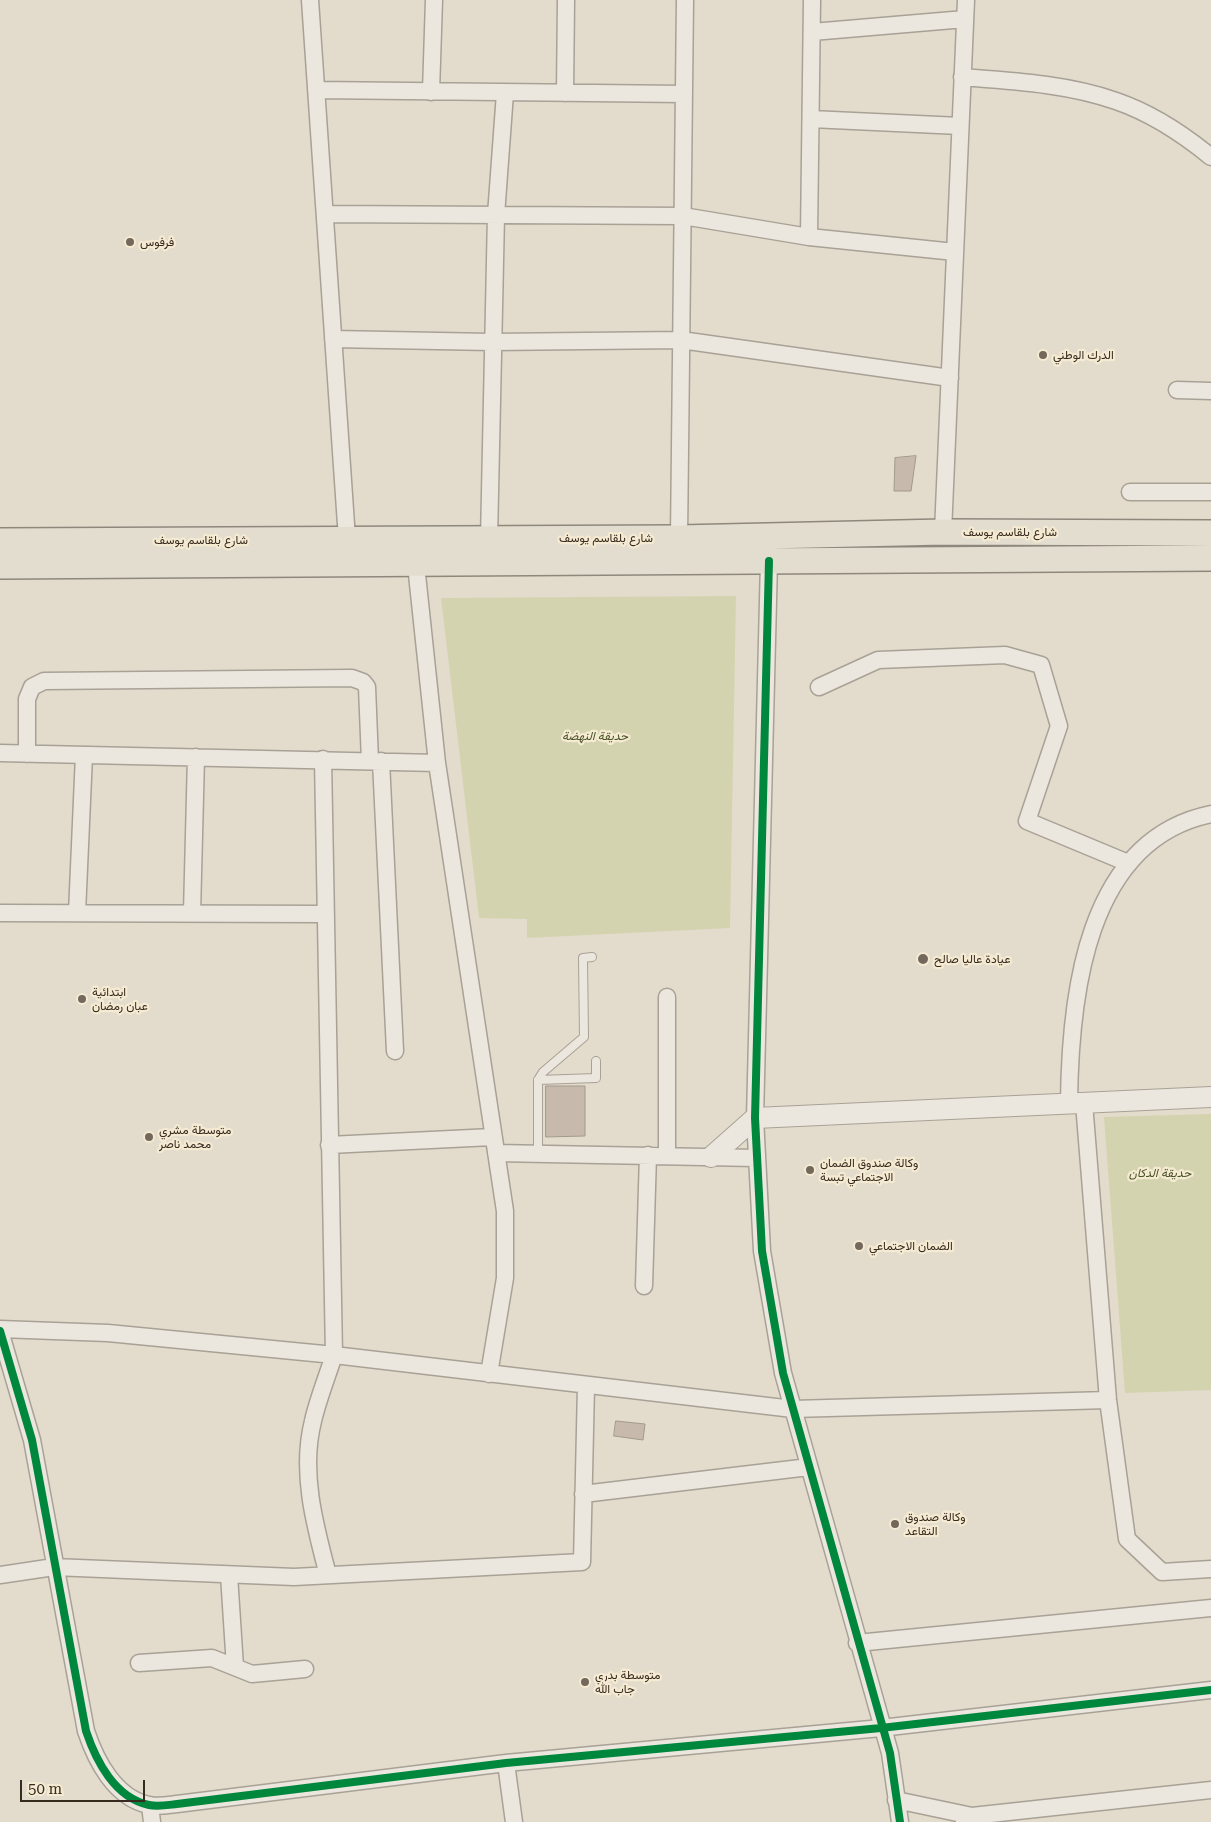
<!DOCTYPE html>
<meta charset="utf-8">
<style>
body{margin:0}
#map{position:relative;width:1211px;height:1822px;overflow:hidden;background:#e3dccc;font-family:"Roboto Serif",serif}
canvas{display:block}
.scale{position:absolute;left:20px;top:1780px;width:125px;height:22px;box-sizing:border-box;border:2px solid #372a1e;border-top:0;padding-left:6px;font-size:15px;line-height:18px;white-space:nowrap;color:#372a1e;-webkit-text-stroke:4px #f5ead2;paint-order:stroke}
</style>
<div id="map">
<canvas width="1211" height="1822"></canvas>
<div class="scale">50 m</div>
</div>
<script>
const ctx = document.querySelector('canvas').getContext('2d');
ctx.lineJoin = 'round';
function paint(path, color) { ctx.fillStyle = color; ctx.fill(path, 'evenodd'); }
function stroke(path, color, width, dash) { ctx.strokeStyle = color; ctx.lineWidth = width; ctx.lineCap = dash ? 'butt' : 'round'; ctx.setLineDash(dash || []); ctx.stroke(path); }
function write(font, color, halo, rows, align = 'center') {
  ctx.font = font + ' "Roboto Serif",Vazirmatn,serif'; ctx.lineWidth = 4.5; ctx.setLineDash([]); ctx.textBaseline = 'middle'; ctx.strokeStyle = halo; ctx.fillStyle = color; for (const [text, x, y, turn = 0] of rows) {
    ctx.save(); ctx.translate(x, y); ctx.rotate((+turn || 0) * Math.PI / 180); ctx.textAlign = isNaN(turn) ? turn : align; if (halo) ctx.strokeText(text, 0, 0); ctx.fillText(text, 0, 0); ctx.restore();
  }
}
paint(new Path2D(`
 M 736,596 L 730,928 L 527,938 L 527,919 L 479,918 L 441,598 Z
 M 1211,1114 L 1211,1390 L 1125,1393 L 1104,1117 Z`), '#d3d3af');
const building = new Path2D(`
 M 916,456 L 911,491 L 894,491 L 895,458 Z
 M 546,1086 L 585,1086 L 585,1136 L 546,1137 Z
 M 616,1421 L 645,1424 L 643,1440 L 614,1436 Z`);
paint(building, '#c7baad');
stroke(building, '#a3988c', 1);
const service = new Path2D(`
 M 538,1080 L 543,1072 L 584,1037 L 583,958 L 592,957
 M 538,1154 L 538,1080 L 596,1078 L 596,1061`);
const minor = new Path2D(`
 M 310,0 L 347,539
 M 812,32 L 965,19
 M 962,77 C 1013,81 1068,84 1116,101 C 1151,113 1183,134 1211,157
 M 316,90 L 684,94
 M 431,92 L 434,0
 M 565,93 L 566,0
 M 811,119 L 960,126
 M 325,214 L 683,216 L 809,237 L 955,252
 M 809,237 L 812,0
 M 333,339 L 491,342 L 681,340 L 950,378
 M 1177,390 L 1211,391
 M 1130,492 L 1211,492
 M 943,532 L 966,0
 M 679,538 L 685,0
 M 489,539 L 496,215 L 505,93
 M 769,561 L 755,1118 L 762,1251 L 783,1373 L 890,1753 L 900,1822
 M 416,565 L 437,763 L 505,1211 L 505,1278 L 489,1374
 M 819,687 L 878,660 L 1005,655 L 1041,665 L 1059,726 L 1027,821 L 1128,863
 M 0,753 L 437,763
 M 27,754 L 27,699 L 32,687 L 44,681 L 352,678 L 363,682 L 367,687 L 370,761
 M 323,759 L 334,1355 C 327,1377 318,1399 313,1421 C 300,1472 315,1526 328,1575
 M 381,761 L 395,1051
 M 0,913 L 325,914
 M 77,913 L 84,755
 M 192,913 L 196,757
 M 667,997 L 667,1155
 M 1069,1103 C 1070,998 1085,840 1211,814
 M 1084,1103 L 1108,1400 L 1127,1539 L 1162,1572 L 1211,1569
 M 329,1145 L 492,1137
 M 496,1153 L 756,1158
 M 644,1286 L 648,1155
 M 0,1329 L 108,1333 L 334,1355 L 793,1409 L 1108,1400
 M 0,1331 L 32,1440 L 86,1731 C 96,1761 115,1798 149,1805 C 158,1807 168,1805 177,1804 L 506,1763 L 881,1728 L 1211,1690
 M 583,1494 L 809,1467
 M 0,1575 L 54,1567 L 294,1577 L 582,1562 L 586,1386
 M 229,1575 L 235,1667
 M 857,1643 L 1211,1608
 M 139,1663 L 212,1658 L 252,1674 L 305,1669
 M 506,1763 L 514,1822
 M 896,1800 L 972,1816
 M 150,1805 L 152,1822
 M 964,1822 L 972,1816 L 1211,1790`);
const tertiary = new Path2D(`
 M 711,1157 L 755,1118 L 1211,1097`);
const primary = new Path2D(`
 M 0,541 L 679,538 L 943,532 L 1211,533
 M 0,566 L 1211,558`);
stroke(service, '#a8a196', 10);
stroke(minor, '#a8a196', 19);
stroke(tertiary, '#a8a196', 22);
stroke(primary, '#8e877c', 28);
stroke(service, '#ece7de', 8);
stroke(minor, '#ece7de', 16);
stroke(tertiary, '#ece7de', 20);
stroke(primary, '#e3ddcf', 25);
stroke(new Path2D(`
 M 769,561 L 755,1118 L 762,1251 L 783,1373 L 890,1753 L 900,1822
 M 0,1331 L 32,1440 L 86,1731 C 96,1761 115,1798 149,1805 C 158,1807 168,1805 177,1804 L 506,1763 L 881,1728 L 1211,1690`), '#00873e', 8);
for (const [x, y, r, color] of [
 [130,242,5,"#73685b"],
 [1043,355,5,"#73685b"],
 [923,959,6,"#73685b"],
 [82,999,5,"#73685b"],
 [149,1137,5,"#73685b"],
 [810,1170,5,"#73685b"],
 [859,1246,5,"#73685b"],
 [895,1524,5,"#73685b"],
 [585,1682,5,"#73685b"]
]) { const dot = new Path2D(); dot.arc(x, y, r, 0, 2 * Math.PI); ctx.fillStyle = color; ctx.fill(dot); stroke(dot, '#f5ead2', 2); }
write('12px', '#372a1e', '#f5ead2', [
 ["فرفوس",140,242],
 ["الدرك الوطني",1053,355],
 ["عيادة عاليا صالح",934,959],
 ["ابتدائية",92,992],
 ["عبان رمضان",92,1006],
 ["متوسطة مشري",159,1130],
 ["محمد ناصر",159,1144],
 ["وكالة صندوق الضمان",820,1163],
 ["الاجتماعي تبسة",820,1177],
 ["الضمان الاجتماعي",869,1246],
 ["وكالة صندوق",905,1517],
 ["التقاعد",905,1531],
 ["متوسطة بدري",595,1675],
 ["جاب الله",595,1689]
], 'left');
write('12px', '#372a1e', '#f5ead2', [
 ["شارع بلقاسم يوسف",1010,532],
 ["شارع بلقاسم يوسف",606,538],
 ["شارع بلقاسم يوسف",201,540]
]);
write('italic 12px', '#485325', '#f5ead2', [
 ["حديقة النهضة",595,736],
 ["حديقة الدكان",1160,1173]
]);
</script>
